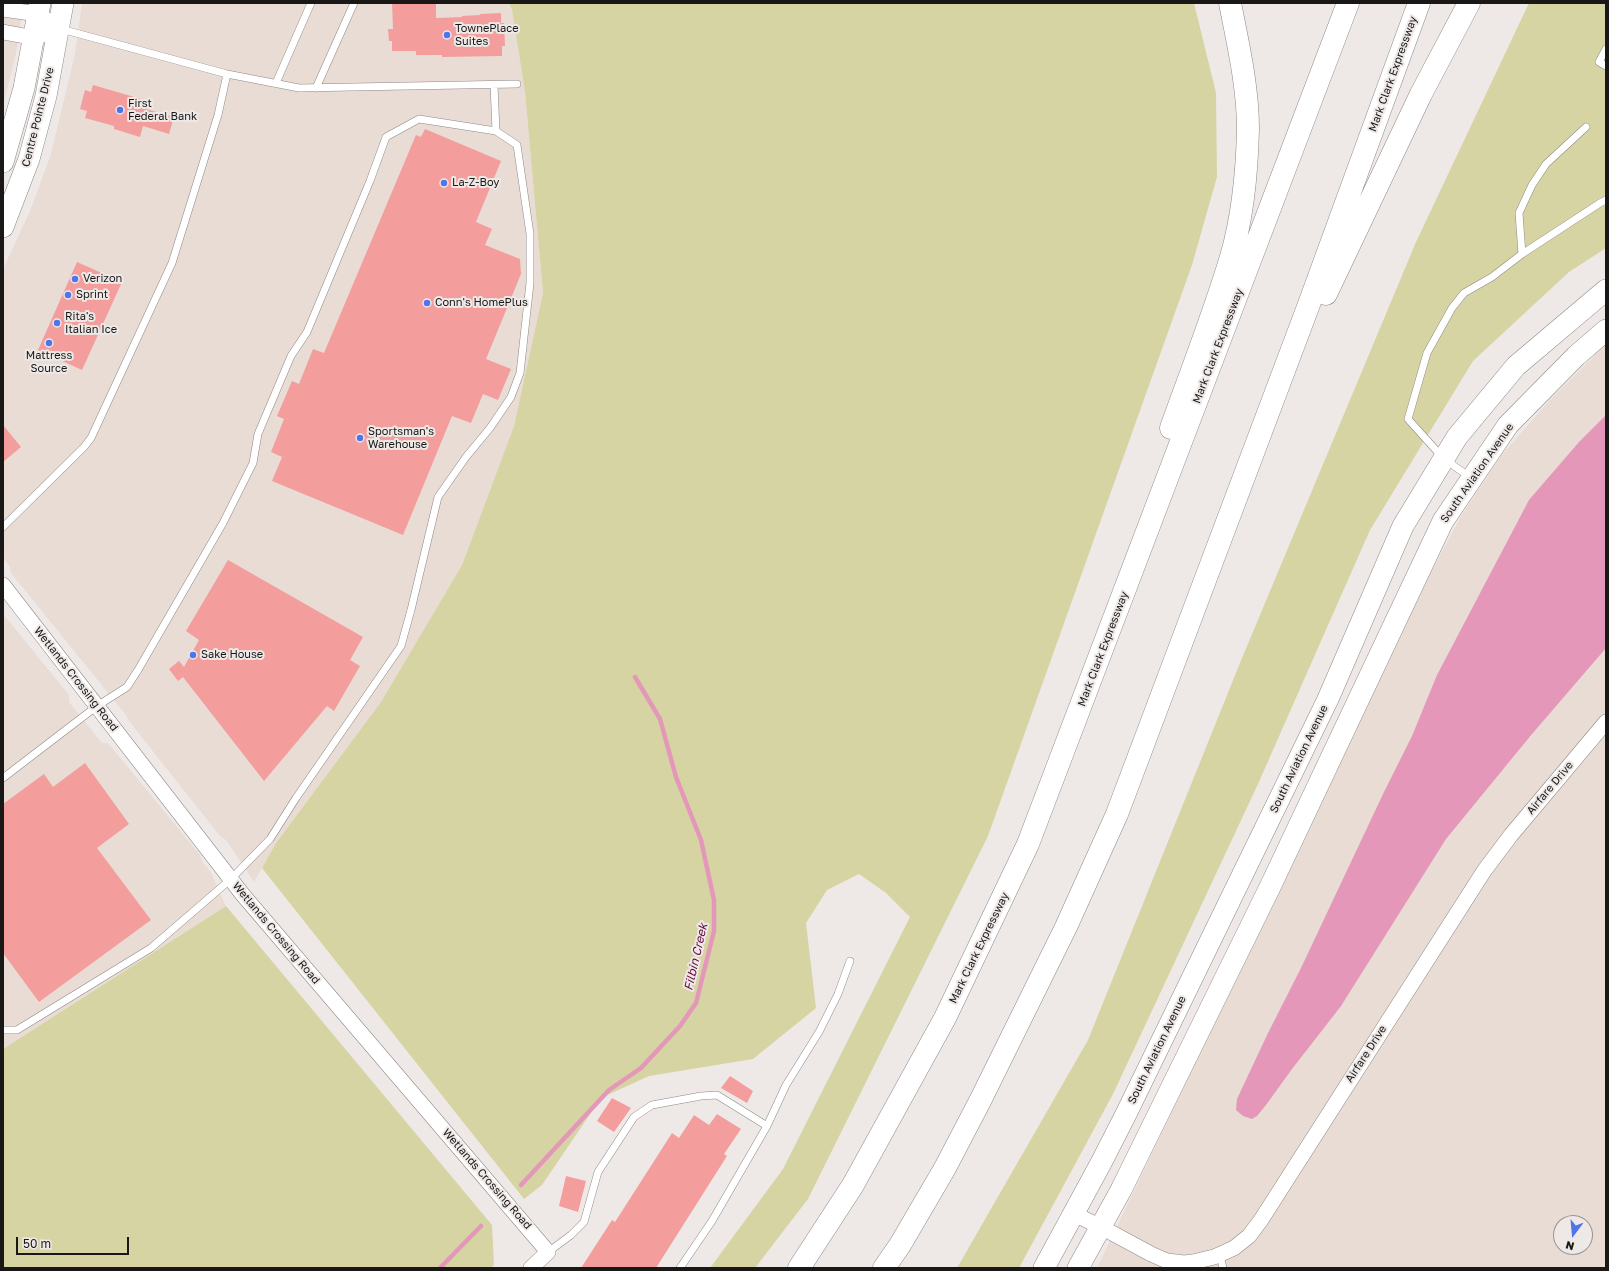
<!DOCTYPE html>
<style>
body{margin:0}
#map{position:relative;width:1609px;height:1271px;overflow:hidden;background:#eee9e7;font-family:"Golos Text",sans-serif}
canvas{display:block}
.frame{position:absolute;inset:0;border:4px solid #191817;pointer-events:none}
.north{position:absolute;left:1553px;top:1215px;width:40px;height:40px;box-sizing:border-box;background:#eee9e7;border:1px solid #999594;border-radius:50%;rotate:196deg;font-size:11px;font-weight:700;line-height:16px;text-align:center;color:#191817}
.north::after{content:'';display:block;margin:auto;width:14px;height:18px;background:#4f75e9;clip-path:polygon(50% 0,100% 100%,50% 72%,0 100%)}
.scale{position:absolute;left:16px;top:1237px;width:113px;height:18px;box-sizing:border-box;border:2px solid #191817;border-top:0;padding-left:5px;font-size:12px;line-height:14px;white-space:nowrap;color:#191817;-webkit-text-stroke:3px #eee9e7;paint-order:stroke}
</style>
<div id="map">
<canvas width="1609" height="1271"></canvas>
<div class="frame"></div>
<div class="north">N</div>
<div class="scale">50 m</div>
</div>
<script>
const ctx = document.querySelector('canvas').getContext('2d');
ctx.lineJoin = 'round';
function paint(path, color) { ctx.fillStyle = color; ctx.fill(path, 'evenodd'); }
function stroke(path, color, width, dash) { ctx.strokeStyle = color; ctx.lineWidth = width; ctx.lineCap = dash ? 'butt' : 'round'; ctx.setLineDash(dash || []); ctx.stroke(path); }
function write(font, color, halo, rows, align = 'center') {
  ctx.font = font + ' "Golos Text",sans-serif'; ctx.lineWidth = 4; ctx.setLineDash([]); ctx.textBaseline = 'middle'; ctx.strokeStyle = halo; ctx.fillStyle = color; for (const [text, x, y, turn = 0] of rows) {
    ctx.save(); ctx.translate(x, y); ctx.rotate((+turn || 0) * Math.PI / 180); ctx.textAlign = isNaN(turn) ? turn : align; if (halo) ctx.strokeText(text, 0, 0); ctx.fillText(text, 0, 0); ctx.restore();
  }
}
paint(new Path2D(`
 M 3,3 L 24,3 L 16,53 L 3,105 Z
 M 82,3 L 509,3 L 512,10 L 525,92 L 543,293 L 514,426 L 462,565 L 381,702 L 276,843 L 254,882 L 226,840 L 220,836 L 129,721 L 126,715 L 11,573 L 10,567 L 3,558 L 3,269 L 30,211 L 51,154 L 75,54 Z
 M 1606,344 L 1606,1268 L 1097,1268 L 1427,580 L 1461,516 L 1501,456 L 1548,402 ZM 1561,1223 L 1585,1223 L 1585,1247 L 1561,1247 Z
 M 3,614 L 69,695 L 69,702 L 97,737 L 102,743 L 108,743 L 200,855 L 203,863 L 210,871 L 226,906 L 3,1049 Z`), '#e8dcd5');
paint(new Path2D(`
 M 509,3 L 1194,3 L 1216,93 L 1217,177 L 1192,265 L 988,836 L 808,1199 L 755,1268 L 710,1268 L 783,1169 L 910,917 L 886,893 L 859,874 L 827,890 L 806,923 L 816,1008 L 753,1059 L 649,1076 L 601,1098 L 542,1185 L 524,1199 L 262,868 L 276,843 L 381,702 L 462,565 L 514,426 L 543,293 L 525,92 L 512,10 Z
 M 1529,3 L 1606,3 L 1606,248 L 1569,272 L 1473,361 L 1370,530 L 1258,784 L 1113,1094 L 1019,1268 L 957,1268 L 1088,1040 L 1242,658 L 1416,242 Z
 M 226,906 L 492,1225 L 494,1265 L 491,1268 L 3,1268 L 3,1049 Z`), '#d6d4a3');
paint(new Path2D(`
 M 1606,415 L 1606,648 L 1532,734 L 1446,839 L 1341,1006 L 1292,1069 L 1266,1105 L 1257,1116 L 1252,1119 L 1243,1116 L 1236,1110 L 1237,1099 L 1268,1033 L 1301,968 L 1384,792 L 1412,736 L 1437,675 L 1529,500 L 1579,442 Z`), '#e497b9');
stroke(new Path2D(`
 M 521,1185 L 609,1090 L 641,1068 L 680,1026 L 696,1003 L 714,931 L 714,900 L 701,840 L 676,777 L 660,719 L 635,677
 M 440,1268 L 481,1226`), '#e497b9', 4.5);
paint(new Path2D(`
 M 392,3 L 436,3 L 436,18 L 462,17 L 462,16 L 480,15 L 480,14 L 501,13 L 501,23 L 504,23 L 505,46 L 502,46 L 502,56 L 442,57 L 442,55 L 416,55 L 416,51 L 392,51 L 392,41 L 389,41 L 388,29 L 393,29 Z
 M 93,85 L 148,101 L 146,109 L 174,117 L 169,134 L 143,126 L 140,137 L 114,129 L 114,126 L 85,118 L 87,111 L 80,109 L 85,90 L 91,92 Z
 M 425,129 L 501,161 L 476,222 L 492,229 L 485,245 L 520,259 L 521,274 L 486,359 L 511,369 L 498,400 L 483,394 L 471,423 L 452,416 L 403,535 L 272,481 L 282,457 L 271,452 L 284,419 L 277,416 L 292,381 L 299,384 L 313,349 L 324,353 L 416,135 L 421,137 Z
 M 77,262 L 122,282 L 82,370 L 38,350 Z
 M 3,425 L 21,447 L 3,462 Z
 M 228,560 L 363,637 L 350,660 L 360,666 L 334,711 L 327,706 L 264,781 L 183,677 L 178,681 L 169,669 L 179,661 L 184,667 L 199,640 L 186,631 Z
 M 85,763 L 129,824 L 97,848 L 151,920 L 39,1002 L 3,953 L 3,804 L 44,774 L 53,787 Z
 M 730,1076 L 753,1091 L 747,1103 L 721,1088 Z
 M 612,1098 L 631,1108 L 614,1132 L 597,1121 Z
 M 717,1114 L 741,1129 L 724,1154 L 727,1156 L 656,1268 L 581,1268 L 612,1220 L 615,1222 L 672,1133 L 679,1138 L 694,1115 L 709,1125 Z
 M 566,1176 L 586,1181 L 578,1212 L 559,1206 Z`), '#f39e9d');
const lane = new Path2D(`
 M 61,29 L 227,74 L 299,88 L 517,84
 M 1606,49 L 1599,62 L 1606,66
 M 276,83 L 311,3
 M 316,88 L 354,3
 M 1522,254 L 1600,203 L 1606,200
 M 1470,477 L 1444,459 L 1408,419 L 1427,353 L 1452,308 L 1464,293 L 1492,277 L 1522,254 L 1519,213 L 1532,185 L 1546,164 L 1586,127
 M 3,527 L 84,447 L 91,438 L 172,263 L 218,115 L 227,74
 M 3,778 L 97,706 L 127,687 L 138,670 L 223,523 L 253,463 L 258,434 L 291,356 L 307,332 L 370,181 L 386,137 L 419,119 L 496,131
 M 3,1030 L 17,1030 L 151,948 L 231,879 L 270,839 L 296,798 L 401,646 L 411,610 L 438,497 L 466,457 L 490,428 L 511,397 L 520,373 L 530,283 L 530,234 L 517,145 L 496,131 L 494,85
 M 767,1126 L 786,1085 L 819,1032 L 838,994 L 850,961
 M 548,1252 L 571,1235 L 584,1222 L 598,1172 L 634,1117 L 652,1105 L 701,1096 L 717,1095 L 767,1126 L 712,1221 L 680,1268
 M 1220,1255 L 1223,1268`);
const street = new Path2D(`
 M 3,9 L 38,14 L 58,28
 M 3,32 L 35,38 L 58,28
 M 3,585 L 243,895 L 548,1252 L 531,1268
 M 1074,1214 L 1101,1227 L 1151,1254 L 1167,1261 L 1184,1263 L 1193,1262 L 1214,1257 L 1234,1248 L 1249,1236 L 1261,1220 L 1484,871 L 1511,835 L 1606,722`);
const secondary = new Path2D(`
 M 3,162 L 24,88 L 40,3
 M 3,227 L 29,159 L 46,96 L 63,3
 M 1044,1268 L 1101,1163 L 1126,1114 L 1328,699 L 1403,526 L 1457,437 L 1516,366 L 1606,290
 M 1078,1268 L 1121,1190 L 1270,887 L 1443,521 L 1508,425 L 1576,356 L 1606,330`);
const highway = new Path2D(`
 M 1326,294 L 1421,94 L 1469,3
 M 1171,428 C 1191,372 1214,314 1231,257 C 1243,216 1247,172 1248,129 C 1248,87 1238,44 1230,3
 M 799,1268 L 853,1185 L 945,1018 L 1028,844 L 1348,3
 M 884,1268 L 900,1245 L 945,1168 L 980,1101 L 1066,927 L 1117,814 L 1308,307 L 1419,3`);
stroke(lane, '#8d8886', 8);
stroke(street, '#8d8886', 16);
stroke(secondary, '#8d8886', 22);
stroke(highway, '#8d8886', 23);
stroke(lane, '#fff', 7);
stroke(street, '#fff', 15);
stroke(secondary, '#fff', 21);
stroke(highway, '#fff', 22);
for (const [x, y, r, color] of [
 [447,35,4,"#4f75e9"],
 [120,110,4,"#4f75e9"],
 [444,183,4,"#4f75e9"],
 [75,279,4,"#4f75e9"],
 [68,295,4,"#4f75e9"],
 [427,303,4,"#4f75e9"],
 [57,323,4,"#4f75e9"],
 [49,343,4,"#4f75e9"],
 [360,438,4,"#4f75e9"],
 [193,655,4,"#4f75e9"]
]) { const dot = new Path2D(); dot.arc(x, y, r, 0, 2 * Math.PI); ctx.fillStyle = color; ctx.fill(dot); stroke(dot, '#eee9e7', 1.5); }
write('11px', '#191817', '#eee9e7', [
 ["TownePlace",455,29],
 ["Suites",455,42],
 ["First",128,104],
 ["Federal Bank",128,117],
 ["La-Z-Boy",452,183],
 ["Verizon",83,279],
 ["Sprint",76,295],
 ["Conn's HomePlus",435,303],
 ["Rita's",65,317],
 ["Italian Ice",65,330],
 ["Mattress",49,356,"center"],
 ["Source",49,369,"center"],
 ["Sportsman's",368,432],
 ["Warehouse",368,445],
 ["Sake House",201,655]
], 'left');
write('11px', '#191817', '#eee9e7', [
 ["Mark Clark Expressway",1393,74,-70],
 ["Centre Pointe Drive",38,117,-76],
 ["Mark Clark Expressway",1218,346,-69],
 ["South Aviation Avenue",1477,473,-55],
 ["Mark Clark Expressway",1103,649,-69],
 ["Wetlands Crossing Road",76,679,52],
 ["South Aviation Avenue",1299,759,-64],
 ["Airfare Drive",1550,788,-50],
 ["Wetlands Crossing Road",276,933,50],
 ["Mark Clark Expressway",979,948,-64],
 ["South Aviation Avenue",1157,1050,-64],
 ["Airfare Drive",1366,1054,-57],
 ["Wetlands Crossing Road",487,1179,49]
]);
write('italic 12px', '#66093f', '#eee9e7', [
 ["Filbin Creek",696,957,-77]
]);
</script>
